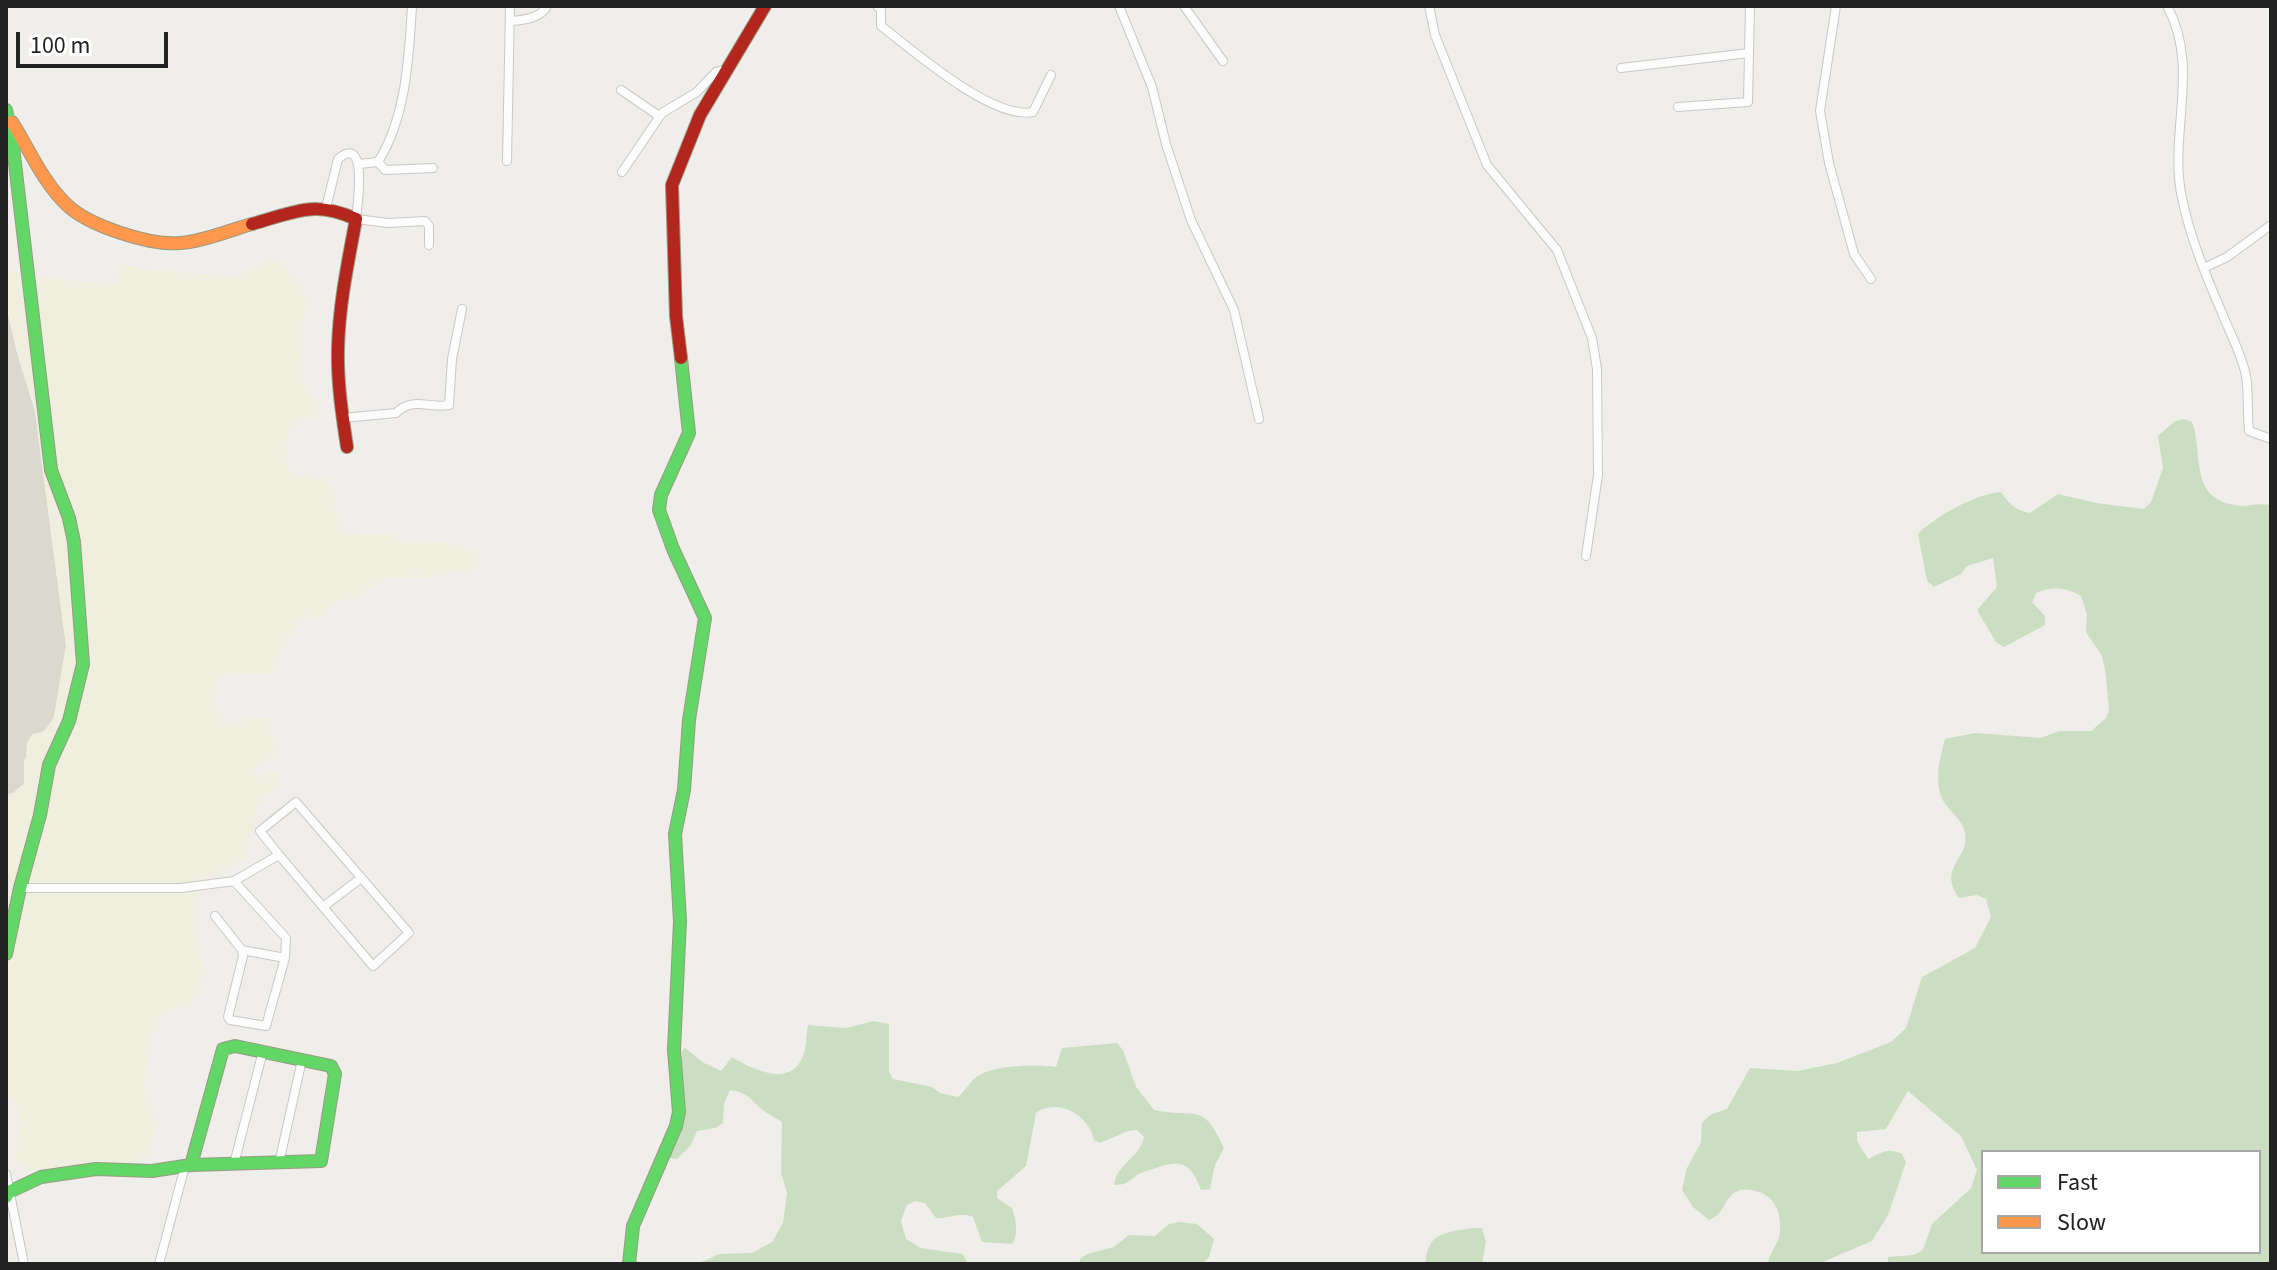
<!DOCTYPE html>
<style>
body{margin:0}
#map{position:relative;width:2277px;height:1270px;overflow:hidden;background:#f0eeeb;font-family:"Source Sans 3",sans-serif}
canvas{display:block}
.frame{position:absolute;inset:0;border:8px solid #222;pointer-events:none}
.legend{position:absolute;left:1981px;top:1150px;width:280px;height:104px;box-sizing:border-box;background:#fff;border:2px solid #a7a7a7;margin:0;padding:10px 14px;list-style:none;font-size:24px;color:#222}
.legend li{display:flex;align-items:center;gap:16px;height:40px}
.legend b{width:40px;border:2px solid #a7a7a7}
.scale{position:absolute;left:16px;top:32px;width:152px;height:36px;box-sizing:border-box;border:4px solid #222;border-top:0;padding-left:10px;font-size:24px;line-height:28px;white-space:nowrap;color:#222;-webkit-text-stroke:6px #fff;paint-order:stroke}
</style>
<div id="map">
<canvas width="2277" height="1270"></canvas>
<div class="frame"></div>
<ul class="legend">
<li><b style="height:10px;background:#63d668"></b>Fast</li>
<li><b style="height:10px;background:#ff974d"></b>Slow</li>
</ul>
<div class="scale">100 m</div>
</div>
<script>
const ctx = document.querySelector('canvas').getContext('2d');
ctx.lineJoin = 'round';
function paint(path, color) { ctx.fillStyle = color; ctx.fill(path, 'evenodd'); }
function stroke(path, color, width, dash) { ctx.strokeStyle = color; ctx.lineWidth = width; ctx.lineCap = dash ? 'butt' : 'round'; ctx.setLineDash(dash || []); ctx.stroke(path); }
paint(new Path2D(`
 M 6,305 L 17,353 L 35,411 L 66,646 L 54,717 L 24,760 L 24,784 L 13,793 L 6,795 Z`), '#d9d9cd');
paint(new Path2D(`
 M 269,259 L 283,263 L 302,287 L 308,302 L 298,341 L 302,344 L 299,367 L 308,394 L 317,404 L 317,414 L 300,420 L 289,430 L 285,457 L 289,470 L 297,476 L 325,478 L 332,485 L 336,512 L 345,533 L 394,535 L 400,542 L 409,544 L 440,542 L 480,554 L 473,571 L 446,572 L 430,579 L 414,574 L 405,578 L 385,578 L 376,582 L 364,593 L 338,601 L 318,620 L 305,613 L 287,639 L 272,672 L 257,675 L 226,672 L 217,683 L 214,704 L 222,722 L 231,725 L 240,721 L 265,717 L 276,748 L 274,757 L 258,764 L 254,775 L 262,779 L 274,771 L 279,778 L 278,788 L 263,798 L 258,805 L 244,858 L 228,868 L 197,879 L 197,930 L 204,976 L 197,996 L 191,1003 L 165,1013 L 159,1020 L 152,1037 L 144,1081 L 145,1090 L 156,1118 L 151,1155 L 134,1163 L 26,1171 L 15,1160 L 19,1124 L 17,1105 L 6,1097 L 6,795 L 13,793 L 24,784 L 27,742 L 33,734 L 42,732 L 49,726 L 54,717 L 66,646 L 35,411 L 7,312 L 6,271 L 60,280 L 117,284 L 117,267 L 122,265 L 162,271 L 231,276 L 251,271 Z`), '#efefdf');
paint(new Path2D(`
 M 2184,419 L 2192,422 C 2204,454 2188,496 2234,505 C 2246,508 2258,502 2271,505 L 2271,1264 L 1888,1264 L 1888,1257 L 1914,1255 L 1923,1250 L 1932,1224 L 1971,1188 L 1977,1170 L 1961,1136 L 1908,1091 L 1886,1129 L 1857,1132 L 1857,1141 L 1868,1159 C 1881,1153 1888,1147 1902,1154 L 1906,1162 L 1888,1215 L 1872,1241 L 1818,1264 L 1768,1264 C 1769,1251 1780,1244 1780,1230 C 1781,1209 1773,1193 1751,1190 C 1745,1189 1739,1189 1734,1193 C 1723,1202 1724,1214 1709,1220 L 1693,1207 L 1682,1190 L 1687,1168 L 1701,1142 L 1702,1123 L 1710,1115 L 1727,1109 L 1750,1068 L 1798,1071 L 1837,1063 L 1891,1042 L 1906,1028 L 1922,977 L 1975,948 L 1991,917 L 1986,899 L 1977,895 L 1959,898 C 1937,866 1970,860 1965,833 C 1962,819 1951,813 1944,802 C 1933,783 1940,758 1945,739 L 1975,733 L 2041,738 L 2059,731 L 2091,731 L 2106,718 L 2109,710 L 2105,669 L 2102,656 L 2086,632 L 2087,614 L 2081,596 C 2066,587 2052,586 2036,593 L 2032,602 L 2045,616 L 2045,625 L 2004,647 L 1996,642 L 1977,610 L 1997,587 L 1993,558 L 1967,566 L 1961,574 L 1934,587 L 1927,581 L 1918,534 C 1936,516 1975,494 2001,492 C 2008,503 2017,511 2030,513 L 2058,494 L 2096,503 L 2144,509 L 2151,502 L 2163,468 L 2158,436 L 2175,421 ZM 1983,1152 L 2259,1152 L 2259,1252 L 1983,1252 Z
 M 874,1021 L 889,1024 L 889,1071 L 893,1079 L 932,1087 L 940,1093 L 958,1097 C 965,1091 969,1083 975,1078 C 991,1065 1037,1064 1056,1067 L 1062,1048 L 1117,1043 L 1123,1050 L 1136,1087 L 1154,1110 C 1196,1119 1202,1100 1224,1148 L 1215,1165 L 1210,1189 L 1201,1190 C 1191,1164 1183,1159 1156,1168 C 1150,1170 1142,1172 1137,1175 C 1129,1182 1125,1185 1114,1185 C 1116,1165 1140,1157 1144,1137 L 1137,1130 L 1128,1131 L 1100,1143 L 1094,1140 C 1089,1115 1058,1097 1036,1113 L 1026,1166 L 997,1191 L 997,1198 L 1012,1208 C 1016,1221 1019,1232 1012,1244 L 982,1242 L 973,1217 C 960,1211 950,1219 936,1218 L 925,1203 L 915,1201 L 907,1205 L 901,1221 L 906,1239 L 921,1248 L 963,1254 L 968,1264 L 697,1264 L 719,1254 L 752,1253 L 772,1242 L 783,1223 L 787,1193 L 781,1173 L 782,1122 C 776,1118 769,1115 764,1111 C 751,1101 750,1093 730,1090 L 724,1104 L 723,1123 L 715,1128 L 697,1131 L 691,1145 L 677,1159 L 667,1158 L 682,1121 L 682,1051 L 685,1048 L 704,1063 L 721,1071 L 732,1057 C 753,1070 791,1088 803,1056 C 807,1047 806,1034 808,1025 L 846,1028 Z
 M 1179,1222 L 1197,1224 L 1214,1239 L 1209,1257 L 1202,1264 L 1079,1264 L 1080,1259 L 1087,1254 L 1114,1247 L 1129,1235 L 1155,1236 L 1169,1224 Z
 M 1473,1228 L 1482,1228 L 1486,1242 L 1482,1264 L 1425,1264 C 1428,1231 1445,1233 1473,1228 Z`), '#cbdec1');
const street = new Path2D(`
 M 877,6 L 881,10 L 881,26 C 914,51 992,120 1033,112 L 1051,75
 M 1119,6 L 1152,87 L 1166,144 L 1191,220 L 1234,310 L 1259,419
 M 1184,6 L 1223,61
 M 1429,6 L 1435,35 L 1487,165 L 1557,250 L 1592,338 L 1597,369 L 1598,475 L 1586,556
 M 1836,6 L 1820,111 L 1829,163 L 1854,254 L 1871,279
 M 2167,6 C 2201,67 2168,134 2182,198 C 2190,237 2206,276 2222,313 C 2230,333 2242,355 2246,376 C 2249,394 2247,412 2249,431 L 2271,439
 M 511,21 C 524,20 541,18 547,6
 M 1621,68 L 1749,53 L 1750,6
 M 621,90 L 659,116
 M 1678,107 L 1748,102 L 1749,53
 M 507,161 L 510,6
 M 378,162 L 385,170 L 433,168
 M 359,164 L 378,162 C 406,118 409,57 412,6
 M 622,172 L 662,113 L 697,92 L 716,72 L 725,70
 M 326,208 L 338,159 C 369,132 357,208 356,219 L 388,223 L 425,221 L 429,226 L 429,245
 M 2204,268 L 2227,257 L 2271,225
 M 343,418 L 396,413 C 414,396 428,409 449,405 L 452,359 L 462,309
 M 234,881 L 279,855 L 373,966 L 409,933 L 296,802 L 260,831 L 279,855
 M 20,888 L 181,888 L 234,881 L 286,938 L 285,958 L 266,1026 L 230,1020 L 228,1017 L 243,956 L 242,950 L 215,916
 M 323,907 L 361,878
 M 242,950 L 285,958
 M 279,1163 L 302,1060
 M 234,1164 L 263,1051
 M 6,1174 L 24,1264
 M 159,1264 L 185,1166`);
const fast = new Path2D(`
 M 6,110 L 12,138 L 51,470 L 69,518 L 74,542 L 83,664 L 69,721 L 49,765 L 40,815 L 20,888 L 6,954
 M 6,1197 L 9,1192 L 41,1177 L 96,1169 L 152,1171 L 191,1165 L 321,1161 L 335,1074 L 331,1066 L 235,1046 L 223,1049 L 191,1165
 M 629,1264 L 633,1226 L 676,1126 L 679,1112 L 674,1050 L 680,921 L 675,834 L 684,790 L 689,720 L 705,618 L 673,549 L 659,510 L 661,495 L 689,433 L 681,358`);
const slow = new Path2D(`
 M 12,122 C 29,149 43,182 66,204 C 88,226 151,246 181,243 C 205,241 230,230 252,224`);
const jam = new Path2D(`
 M 252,224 C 295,212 313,200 356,219 C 348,262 339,305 338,348 C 337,381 342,414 347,447
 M 681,358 L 676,316 L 672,185 L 700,115 L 765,6`);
stroke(street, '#c9c8c7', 10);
stroke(fast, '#999a82', 14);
stroke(slow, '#999a82', 14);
stroke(jam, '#999a82', 14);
stroke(street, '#fdfcfc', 8);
stroke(fast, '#63d668', 12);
stroke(slow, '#ff974d', 12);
stroke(jam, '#b3261e', 12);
</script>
